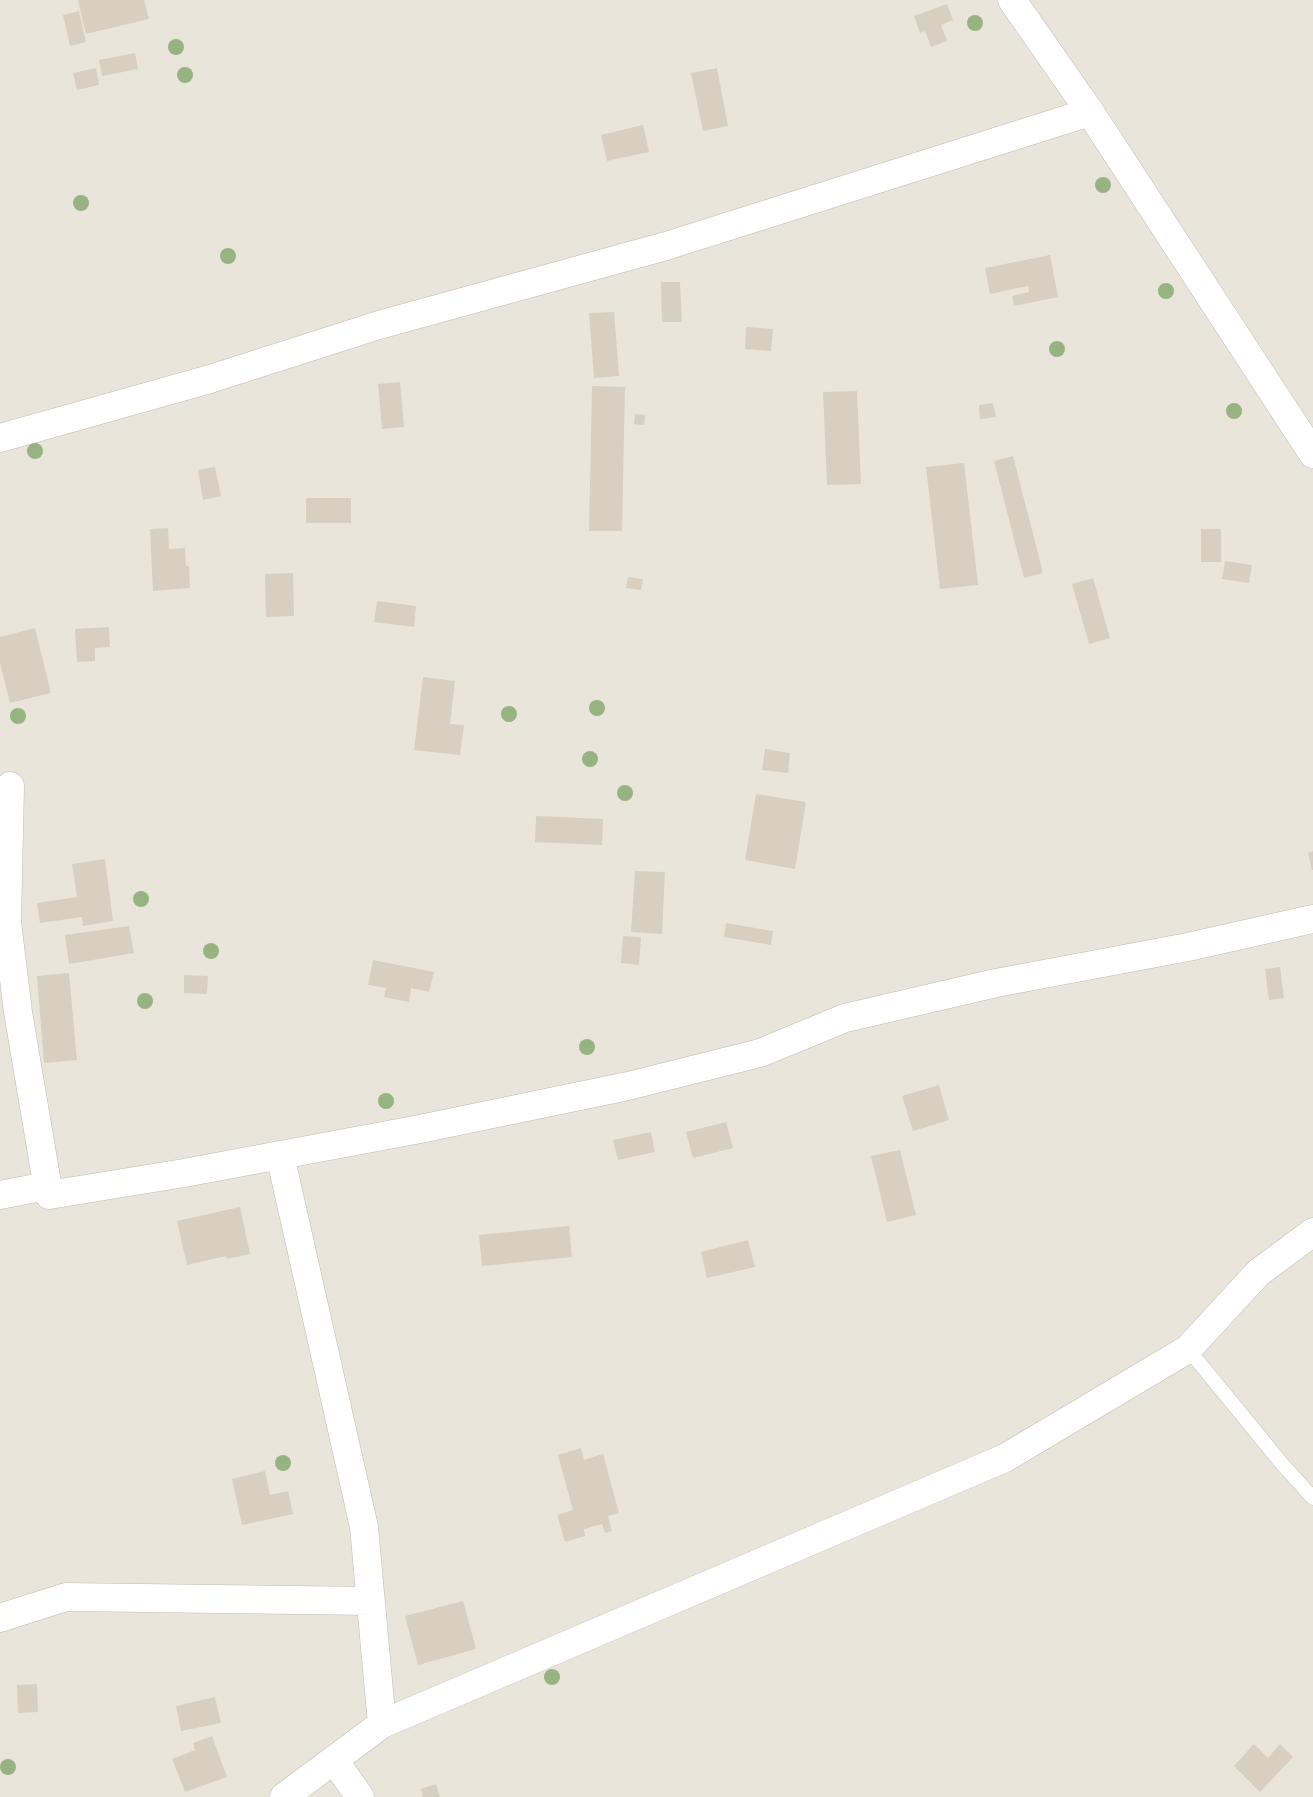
<!DOCTYPE html>
<style>
body{margin:0}
canvas{display:block;background:#f6f3ec}
</style>
<canvas width="1313" height="1797"></canvas>
<script>
const ctx = document.querySelector('canvas').getContext('2d');
ctx.lineJoin = 'round';
function paint(path, color) { ctx.fillStyle = color; ctx.fill(path, 'evenodd'); }
function stroke(path, color, width, dash) { ctx.strokeStyle = color; ctx.lineWidth = width; ctx.lineCap = dash ? 'butt' : 'round'; ctx.setLineDash(dash || []); ctx.stroke(path); }
paint(new Path2D(`
 M 0,0 L 1313,0 L 1313,1797 L 0,1797 Z`), '#eae5da');
paint(new Path2D(`
 M 78,0 L 144,0 L 149,19 L 86,34 Z
 M 947,4 L 953,20 L 941,25 L 947,41 L 931,47 L 925,31 L 920,33 L 914,16 Z
 M 79,11 L 86,42 L 70,46 L 63,15 Z
 M 135,53 L 138,69 L 102,76 L 99,60 Z
 M 96,68 L 99,85 L 77,90 L 73,73 Z
 M 717,68 L 728,126 L 703,131 L 691,73 Z
 M 643,125 L 649,152 L 607,161 L 601,135 Z
 M 1050,255 L 1058,297 L 1014,306 L 1012,296 L 1029,292 L 1028,286 L 990,294 L 985,268 Z
 M 661,282 L 680,282 L 682,322 L 662,322 Z
 M 614,312 L 619,376 L 594,378 L 589,313 Z
 M 746,327 L 773,329 L 771,351 L 745,349 Z
 M 400,382 L 404,427 L 382,429 L 378,384 Z
 M 592,386 L 625,387 L 622,531 L 589,531 Z
 M 857,391 L 861,484 L 827,485 L 823,392 Z
 M 993,403 L 996,417 L 980,419 L 979,405 Z
 M 635,414 L 645,415 L 644,425 L 634,424 Z
 M 1013,456 L 1043,573 L 1024,578 L 994,461 Z
 M 964,463 L 978,585 L 940,589 L 926,467 Z
 M 215,467 L 221,496 L 203,500 L 198,470 Z
 M 306,498 L 351,498 L 351,523 L 306,523 Z
 M 168,528 L 169,549 L 185,548 L 186,566 L 189,566 L 190,588 L 153,591 L 150,529 Z
 M 1201,529 L 1221,529 L 1221,562 L 1201,562 Z
 M 1225,561 L 1252,565 L 1249,583 L 1222,579 Z
 M 293,573 L 294,616 L 266,617 L 265,574 Z
 M 628,577 L 643,579 L 641,590 L 626,588 Z
 M 1093,578 L 1110,638 L 1089,644 L 1072,584 Z
 M 377,601 L 416,606 L 414,627 L 374,622 Z
 M 109,627 L 110,647 L 95,648 L 95,661 L 77,662 L 75,629 Z
 M 35,628 L 51,693 L 10,703 L 0,663 L 0,637 Z
 M 423,677 L 455,681 L 450,724 L 464,725 L 460,755 L 414,750 Z
 M 765,749 L 790,753 L 788,773 L 762,770 Z
 M 756,794 L 806,802 L 795,869 L 745,860 Z
 M 536,816 L 603,819 L 602,845 L 535,842 Z
 M 1313,851 L 1313,870 L 1312,870 L 1308,853 Z
 M 105,859 L 113,921 L 83,926 L 82,917 L 40,923 L 37,903 L 77,897 L 72,864 Z
 M 635,871 L 665,872 L 662,934 L 631,932 Z
 M 726,923 L 773,931 L 771,945 L 724,937 Z
 M 129,926 L 134,953 L 69,964 L 65,935 Z
 M 623,936 L 641,937 L 639,965 L 621,963 Z
 M 373,960 L 434,972 L 429,992 L 411,988 L 409,1002 L 384,997 L 386,988 L 368,985 Z
 M 1280,967 L 1284,998 L 1269,1000 L 1265,969 Z
 M 69,973 L 77,1060 L 44,1063 L 37,976 Z
 M 184,975 L 208,976 L 207,994 L 184,993 Z
 M 939,1085 L 949,1120 L 913,1131 L 902,1096 Z
 M 726,1122 L 733,1148 L 693,1158 L 686,1132 Z
 M 651,1132 L 655,1152 L 618,1160 L 613,1140 Z
 M 900,1150 L 916,1215 L 887,1222 L 871,1156 Z
 M 240,1207 L 250,1254 L 227,1259 L 226,1256 L 187,1265 L 177,1221 Z
 M 569,1226 L 572,1257 L 482,1266 L 479,1235 Z
 M 748,1240 L 755,1267 L 707,1278 L 701,1252 Z
 M 581,1448 L 584,1460 L 603,1454 L 619,1513 L 608,1516 L 612,1531 L 605,1533 L 602,1524 L 584,1529 L 585,1536 L 565,1542 L 557,1515 L 573,1510 L 558,1455 Z
 M 265,1471 L 270,1495 L 288,1491 L 293,1514 L 242,1525 L 232,1479 Z
 M 463,1601 L 476,1649 L 418,1665 L 405,1616 Z
 M 37,1684 L 38,1712 L 18,1713 L 17,1685 Z
 M 215,1697 L 221,1723 L 181,1731 L 176,1706 Z
 M 212,1736 L 227,1777 L 185,1792 L 172,1759 L 195,1750 L 193,1743 Z
 M 1254,1744 L 1268,1758 L 1280,1744 L 1293,1757 L 1260,1792 L 1234,1766 Z
 M 436,1784 L 440,1797 L 423,1797 L 421,1789 Z`), '#d8cfc1');
const service = new Path2D(`
 M 1188,1349 L 1283,1465 L 1313,1498`);
const minor = new Path2D(`
 M 0,438 L 210,379 L 379,325 L 666,246 L 1090,112
 M 10,786 L 7,922 L 18,1012 L 49,1195 L 184,1173 L 420,1129 L 628,1086 L 760,1053 L 845,1018 L 996,983 L 1188,947 L 1313,919
 M 280,1155 L 364,1527 L 382,1724
 M 0,1195 L 47,1186
 M 0,1618 L 66,1597 L 371,1601
 M 334,1760 L 360,1797
 M 284,1797 L 382,1724 L 1005,1458 L 1188,1349 L 1258,1273 L 1313,1232`);
const tertiary = new Path2D(`
 M 1012,0 L 1090,112 L 1313,454`);
stroke(service, '#c2bbae', 15);
stroke(minor, '#c2bbae', 29);
stroke(tertiary, '#c2bbae', 29);
stroke(service, '#fff', 14);
stroke(minor, '#fff', 28);
stroke(tertiary, '#fff', 28);
ctx.fillStyle = '#97b381';
for (const [x, y] of [
 [975,23],
 [176,47],
 [185,75],
 [1103,185],
 [81,203],
 [228,256],
 [1166,291],
 [1057,349],
 [1234,411],
 [35,451],
 [597,708],
 [509,714],
 [18,716],
 [590,759],
 [625,793],
 [141,899],
 [211,951],
 [145,1001],
 [587,1047],
 [386,1101],
 [283,1463],
 [552,1677],
 [8,1767]
]) { ctx.beginPath(); ctx.arc(x, y, 8, 0, 2 * Math.PI); ctx.fill(); }
</script>
